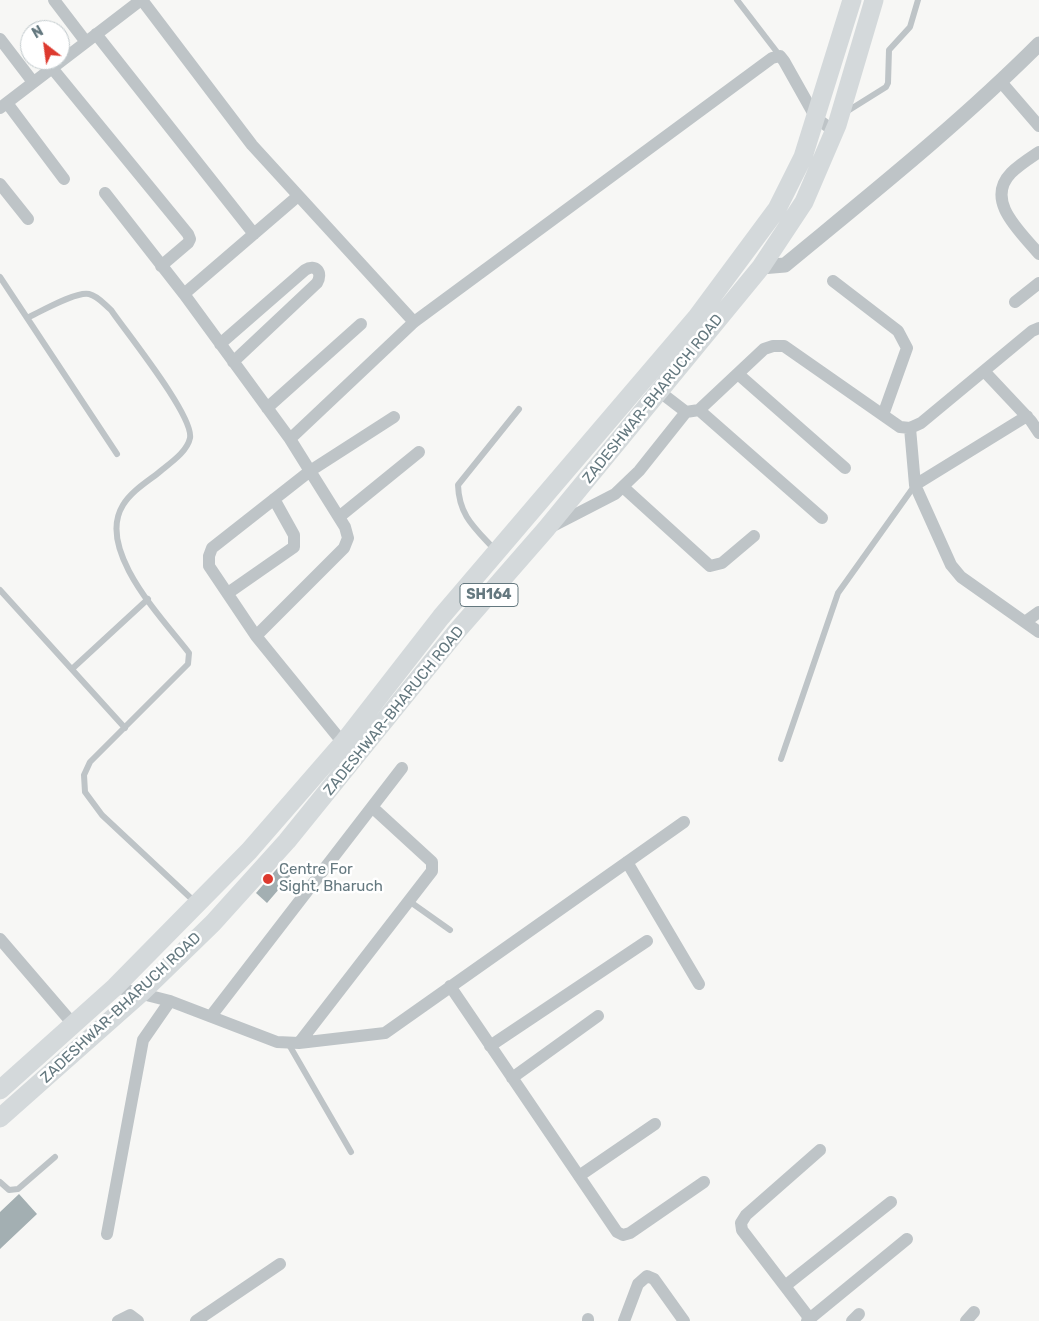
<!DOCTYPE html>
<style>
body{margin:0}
#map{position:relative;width:1039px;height:1321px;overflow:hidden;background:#f7f7f5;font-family:Rubik,sans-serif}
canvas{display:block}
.north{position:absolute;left:20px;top:20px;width:50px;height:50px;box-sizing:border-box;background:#fff;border:1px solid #c1c9cc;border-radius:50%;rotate:330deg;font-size:14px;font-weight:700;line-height:20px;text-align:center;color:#64787f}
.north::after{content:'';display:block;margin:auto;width:18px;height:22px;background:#dd3a2f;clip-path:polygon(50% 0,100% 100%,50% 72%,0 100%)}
</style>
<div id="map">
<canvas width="1039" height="1321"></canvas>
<div class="north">N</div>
</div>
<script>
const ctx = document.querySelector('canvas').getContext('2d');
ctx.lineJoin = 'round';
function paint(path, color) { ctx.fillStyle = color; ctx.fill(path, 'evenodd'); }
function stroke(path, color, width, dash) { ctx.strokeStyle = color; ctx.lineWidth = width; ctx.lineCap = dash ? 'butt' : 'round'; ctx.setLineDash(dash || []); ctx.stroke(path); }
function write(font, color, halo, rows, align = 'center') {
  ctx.font = font + ' Rubik,sans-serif'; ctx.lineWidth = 5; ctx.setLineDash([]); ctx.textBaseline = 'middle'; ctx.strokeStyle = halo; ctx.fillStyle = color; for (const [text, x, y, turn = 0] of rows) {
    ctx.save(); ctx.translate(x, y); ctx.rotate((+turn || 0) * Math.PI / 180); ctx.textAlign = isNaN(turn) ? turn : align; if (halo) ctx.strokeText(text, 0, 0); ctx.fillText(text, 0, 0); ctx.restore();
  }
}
paint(new Path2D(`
 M 281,864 L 292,874 L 267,903 L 256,893 Z
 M 19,1194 L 37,1214 L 0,1249 L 0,1212 Z`), '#a3afb2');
stroke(new Path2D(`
 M 737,0 L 780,56
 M 846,112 L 886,87 L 888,83 L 889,50 L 910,27 L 918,0
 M 0,277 L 117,454
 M 27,318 C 40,312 76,291 89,294 C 98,296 104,304 111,310 C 126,332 194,416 190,438 C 187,453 167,465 157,474 C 145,483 131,492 123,505 C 95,550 164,620 189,653 L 188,664 L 90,762 L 84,775 L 85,792 L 102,815 L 195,902
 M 495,550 C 475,528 459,516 458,485 L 519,409
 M 0,590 L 125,728
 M 72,669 L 148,599
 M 781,759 L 838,593 L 915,485
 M 409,901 L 450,930
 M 288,1043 L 351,1152
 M 0,1182 L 9,1190 L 18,1189 L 55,1157`), '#bec4c7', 6);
stroke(new Path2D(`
 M 54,0 L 86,42
 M 142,0 L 252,145 L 414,322
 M 96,34 L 254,234
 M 0,39 L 33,82
 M 52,68 L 188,234 L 190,239 L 188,243 L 161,266
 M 1001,82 L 1039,126
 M 7,103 L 64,179
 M 0,108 L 141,0
 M 1039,152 C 1030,158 1019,165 1011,173 C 984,201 1021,232 1039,254
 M 0,184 L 28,219
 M 105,193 L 184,294 L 290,439 L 345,527 L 348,538 L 344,548 L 256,636
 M 833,281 L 898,331 L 907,348 L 883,415
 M 184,294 L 298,196
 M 1015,302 L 1039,283
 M 220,344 L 305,270 C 316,263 323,273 317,283 L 233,362
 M 984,371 L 1031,421 L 1039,433
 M 738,374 L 845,468
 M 660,392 L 686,412 L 699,410 L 764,349 L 773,346 L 784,346 L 900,427 L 910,428 L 921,423 L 1032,331 L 1039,328
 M 267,408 L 361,324
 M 699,410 L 822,518
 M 910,428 L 915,485 L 951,565 L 961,577 L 1039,632
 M 290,439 L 414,322 L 772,58 L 780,56 L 784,61 L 816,118 L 834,131
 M 915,485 L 1027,416
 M 623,487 L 710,566 L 722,563 L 754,536
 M 339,517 L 419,452
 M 551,527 L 615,494 L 639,471 L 686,412
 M 228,593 L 294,547 L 294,535 L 274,499
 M 1025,622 L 1039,612
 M 343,743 L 256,636 L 209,566 L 209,556 L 212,548 L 310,471 L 394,417
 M 627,862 L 699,984
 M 0,939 L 73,1024
 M 450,986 L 617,1232 L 623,1235 L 630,1233 L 704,1182
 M 115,987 L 170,1001 L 277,1042 L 299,1043 L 385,1033 L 684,822
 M 211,1016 L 402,768
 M 299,1043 L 432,871 L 432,862 L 372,807
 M 490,1046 L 647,941
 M 512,1078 L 598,1016
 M 579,1176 L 655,1124
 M 107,1234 L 143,1040 L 170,1001
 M 785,1286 L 891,1202
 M 810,1319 L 742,1230 L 741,1223 L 746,1215 L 820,1150
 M 118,1321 L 130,1315 L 138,1321
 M 196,1321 L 280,1264
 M 588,1321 L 588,1319
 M 624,1321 L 638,1284 L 647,1276 L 654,1279 L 684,1321
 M 807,1321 L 907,1239
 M 852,1321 L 859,1314
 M 966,1321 L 974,1312`), '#bec4c7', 12);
stroke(new Path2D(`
 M 761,267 L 785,265 C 871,194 959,124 1039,44`), '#bec4c7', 15);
stroke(new Path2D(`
 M 0,1090 L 115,987 L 249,851 L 343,743 L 441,617 L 697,317 L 777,209 L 803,157 L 852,0
 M 0,1118 L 141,993 L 213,923 L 287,841 L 457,631 L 546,529 L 761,267 L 804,202 L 837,125 L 874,0`), '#d4d9db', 19);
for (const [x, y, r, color] of [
 [268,879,6,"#dd3a2f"]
]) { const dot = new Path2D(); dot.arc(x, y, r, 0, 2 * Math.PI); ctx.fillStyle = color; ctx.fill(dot); stroke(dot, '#fff', 2); }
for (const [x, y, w] of [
 [489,595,58]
]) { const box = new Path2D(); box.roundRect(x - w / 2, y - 11.5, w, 23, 4); ctx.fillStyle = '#fff'; ctx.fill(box); stroke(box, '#64787f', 1); }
write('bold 14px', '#64787f', null, [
 ["SH164",489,595]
]);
write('15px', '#64787f', '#fff', [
 ["ZADESHWAR-BHARUCH ROAD",653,399,-51],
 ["ZADESHWAR-BHARUCH ROAD",394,711,-51],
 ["ZADESHWAR-BHARUCH ROAD",121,1008,-43]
]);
write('15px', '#64787f', '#fff', [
 ["Centre For",279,870],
 ["Sight, Bharuch",279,887]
], 'left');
</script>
